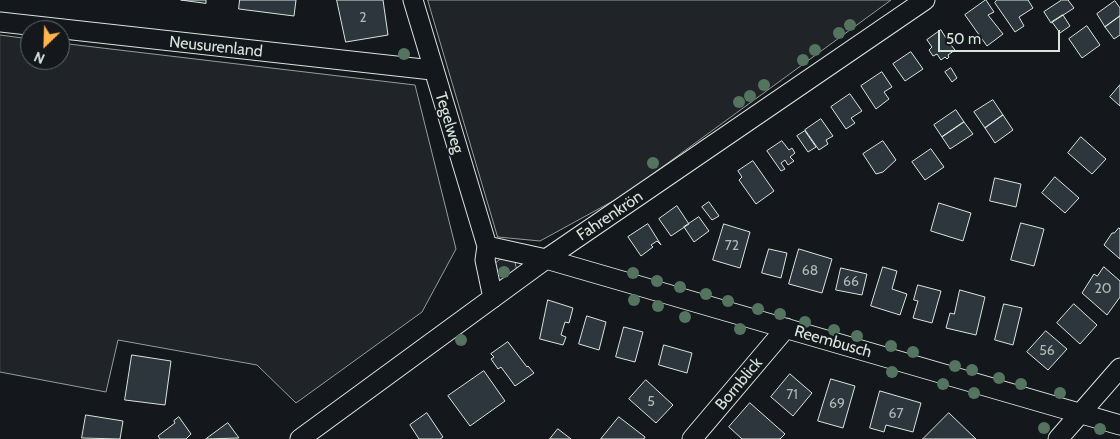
<!DOCTYPE html>
<meta charset="utf-8">
<style>
body{margin:0}
#map{position:relative;width:1120px;height:439px;overflow:hidden;background:#14181c;font-family:Cabin,sans-serif}
canvas{display:block}
.north{position:absolute;left:20px;top:20px;width:50px;height:50px;box-sizing:border-box;background:#14181c;border:1px solid #626a69;border-radius:50%;rotate:204deg;font-size:14px;font-weight:700;line-height:20px;text-align:center;color:#d8e6dc}
.north::after{content:'';display:block;margin:auto;width:18px;height:22px;background:#ffb74d;clip-path:polygon(50% 0,100% 100%,50% 72%,0 100%)}
.scale{position:absolute;left:938px;top:30px;width:122px;height:22px;box-sizing:border-box;border:2px solid #d8e6dc;border-top:0;padding-left:6px;font-size:15px;line-height:18px;white-space:nowrap;color:#d8e6dc;-webkit-text-stroke:4px #14181c;paint-order:stroke}
</style>
<div id="map">
<canvas width="1120" height="439"></canvas>
<div class="north">N</div>
<div class="scale">50 m</div>
</div>
<script>
const ctx = document.querySelector('canvas').getContext('2d');
ctx.lineJoin = 'round';
function paint(path, color) { ctx.fillStyle = color; ctx.fill(path, 'evenodd'); }
function stroke(path, color, width, dash) { ctx.strokeStyle = color; ctx.lineWidth = width; ctx.lineCap = dash ? 'butt' : 'round'; ctx.setLineDash(dash || []); ctx.stroke(path); }
function write(font, color, halo, rows, align = 'center') {
  ctx.font = font + ' Cabin,sans-serif'; ctx.lineWidth = 4; ctx.setLineDash([]); ctx.textBaseline = 'middle'; ctx.strokeStyle = halo; ctx.fillStyle = color; for (const [text, x, y, turn = 0] of rows) {
    ctx.save(); ctx.translate(x, y); ctx.rotate((+turn || 0) * Math.PI / 180); ctx.textAlign = isNaN(turn) ? turn : align; if (halo) ctx.strokeText(text, 0, 0); ctx.fillText(text, 0, 0); ctx.restore();
  }
}
const green = new Path2D(`
 M 428,0 L 891,0 L 624,195 L 540,241 L 498,237 Z
 M 0,35 L 30,39 L 30,60 L 60,60 L 60,43 L 415,85 L 456,249 L 422,312 L 296,403 L 257,365 L 118,340 L 106,392 L 0,372 Z
 M 506,259 L 515,262 L 517,271 L 500,282 L 496,279 L 494,264 L 499,260 Z`);
paint(green, '#202428');
stroke(green, '#939e99', 1);
const building = new Path2D(`
 M 181,0 L 206,0 L 206,3 Z
 M 240,0 L 296,0 L 294,16 L 239,9 Z
 M 337,0 L 383,0 L 388,35 L 346,42 Z
 M 986,0 L 994,12 L 988,15 L 1003,34 L 987,46 L 965,15 Z
 M 997,0 L 1028,0 L 1033,8 L 1019,17 L 1024,26 L 1015,32 L 995,3 Z
 M 1062,0 L 1068,0 L 1074,8 L 1051,23 L 1044,12 Z
 M 1115,1 L 1120,8 L 1120,16 L 1105,27 L 1097,14 Z
 M 1063,15 L 1070,26 L 1060,33 L 1052,22 Z
 M 1120,16 L 1120,35 L 1114,39 L 1105,27 Z
 M 1087,26 L 1100,45 L 1082,58 L 1069,39 Z
 M 941,30 L 946,38 L 950,35 L 955,43 L 951,45 L 955,50 L 948,55 L 949,57 L 947,59 L 945,57 L 941,60 L 937,54 L 933,56 L 929,50 L 932,47 L 927,40 Z
 M 911,52 L 923,69 L 905,81 L 893,64 Z
 M 951,68 L 957,78 L 952,82 L 945,72 Z
 M 882,72 L 892,87 L 884,92 L 889,99 L 876,109 L 861,86 Z
 M 1120,85 L 1120,106 L 1110,97 Z
 M 850,94 L 862,111 L 851,118 L 855,123 L 846,129 L 831,107 Z
 M 993,100 L 1003,115 L 985,128 L 974,112 Z
 M 956,110 L 964,122 L 942,137 L 934,125 Z
 M 1003,115 L 1013,130 L 995,143 L 985,128 Z
 M 821,119 L 833,136 L 826,140 L 828,144 L 819,150 L 805,130 Z
 M 964,122 L 973,134 L 950,149 L 942,137 Z
 M 805,131 L 816,147 L 808,152 L 797,136 Z
 M 1081,137 L 1106,159 L 1092,174 L 1068,153 Z
 M 782,141 L 789,150 L 792,148 L 795,153 L 790,157 L 794,161 L 788,165 L 785,160 L 781,163 L 785,169 L 781,171 L 767,151 Z
 M 883,141 L 896,160 L 883,172 L 876,174 L 863,154 Z
 M 931,149 L 944,167 L 925,180 L 912,162 Z
 M 753,161 L 774,191 L 756,204 L 739,180 L 742,177 L 738,171 Z
 M 1055,177 L 1079,198 L 1065,213 L 1042,193 Z
 M 995,178 L 1021,184 L 1016,207 L 990,201 Z
 M 709,202 L 719,216 L 712,220 L 702,207 Z
 M 939,203 L 971,213 L 963,241 L 931,231 Z
 M 677,206 L 689,224 L 671,236 L 659,219 Z
 M 699,217 L 709,231 L 694,242 L 684,227 Z
 M 1021,223 L 1044,229 L 1034,266 L 1011,260 Z
 M 648,224 L 661,245 L 657,241 L 651,245 L 653,247 L 641,256 L 628,237 Z
 M 724,224 L 750,232 L 740,268 L 713,260 Z
 M 1119,228 L 1120,229 L 1120,259 L 1104,245 L 1112,233 L 1114,233 Z
 M 769,249 L 787,253 L 781,278 L 762,273 Z
 M 799,249 L 832,259 L 822,293 L 789,284 Z
 M 883,267 L 897,271 L 892,289 L 907,294 L 900,315 L 871,306 Z
 M 1104,267 L 1120,281 L 1120,297 L 1107,315 L 1082,293 L 1094,274 L 1097,276 Z
 M 841,268 L 867,274 L 862,295 L 836,290 Z
 M 918,285 L 941,291 L 932,323 L 913,318 L 918,301 L 914,300 Z
 M 960,290 L 985,297 L 976,335 L 946,328 L 950,313 L 954,314 Z
 M 548,300 L 573,308 L 569,323 L 565,322 L 561,335 L 566,337 L 563,345 L 540,339 Z
 M 1004,304 L 1022,308 L 1013,345 L 995,340 Z
 M 1074,304 L 1097,325 L 1080,344 L 1057,323 Z
 M 587,316 L 606,322 L 599,350 L 579,344 Z
 M 624,327 L 643,332 L 635,362 L 616,357 Z
 M 1046,331 L 1067,349 L 1048,370 L 1027,352 Z
 M 508,342 L 527,367 L 528,366 L 534,373 L 515,386 L 501,367 L 498,369 L 491,359 L 494,357 L 491,354 Z
 M 664,345 L 692,353 L 687,373 L 659,365 Z
 M 132,355 L 171,361 L 165,405 L 125,400 Z
 M 484,371 L 505,401 L 470,426 L 448,396 Z
 M 790,374 L 812,393 L 793,416 L 771,397 Z
 M 831,379 L 855,386 L 843,428 L 818,421 Z
 M 646,380 L 673,405 L 656,423 L 629,399 Z
 M 880,391 L 921,403 L 913,432 L 886,425 L 884,432 L 870,428 Z
 M 750,403 L 785,434 L 780,439 L 742,439 L 729,427 Z
 M 427,413 L 443,437 L 440,439 L 419,439 L 410,425 Z
 M 949,413 L 976,439 L 923,439 Z
 M 86,415 L 123,421 L 120,439 L 82,438 Z
 M 179,417 L 191,434 L 186,439 L 160,439 L 158,436 L 175,423 L 174,421 Z
 M 619,417 L 645,437 L 644,439 L 601,439 Z
 M 228,423 L 239,438 L 206,439 Z
 M 558,429 L 571,439 L 550,439 Z`);
paint(building, '#2c363c');
stroke(building, '#d8e6dc', 1);
const minor = new Path2D(`
 M 413,0 L 487,246 L 546,259 L 1120,425
 M 0,22 L 432,70
 M 487,246 L 485,260 L 493,298
 M 300,439 L 546,259 L 925,0
 M 692,439 L 786,328
 M 1058,439 L 1120,368`);
stroke(minor, '#d8e6dc', 21);
stroke(minor, '#14181c', 19);
ctx.fillStyle = '#55745f';
for (const [x, y] of [
 [850,25],
 [839,33],
 [815,50],
 [404,54],
 [803,60],
 [764,85],
 [750,96],
 [739,102],
 [653,163],
 [504,272],
 [633,273],
 [657,281],
 [680,287],
 [706,294],
 [634,300],
 [728,301],
 [658,306],
 [758,309],
 [780,314],
 [685,317],
 [805,322],
 [740,329],
 [834,330],
 [857,336],
 [461,340],
 [891,346],
 [913,352],
 [955,366],
 [972,370],
 [892,372],
 [999,378],
 [943,384],
 [1021,384],
 [974,393],
 [1060,393],
 [1044,428],
 [1100,429]
]) { ctx.beginPath(); ctx.arc(x, y, 6, 0, 2 * Math.PI); ctx.fill(); }
write('14px', '#adbab4', null, [
 ["2",363,18],
 ["72",732,246],
 ["68",810,271],
 ["66",851,282],
 ["20",1103,289],
 ["56",1047,351],
 ["71",792,395],
 ["5",651,402],
 ["69",837,404],
 ["67",896,414]
]);
write('16px', '#d8e6dc', '#14181c', [
 ["Neusurenland",216,47,6],
 ["Tegelweg",449,123,73],
 ["Fahrenkrön",610,216,-34],
 ["Reembusch",833,342,16],
 ["Bornblick",739,384,-50]
]);
</script>
